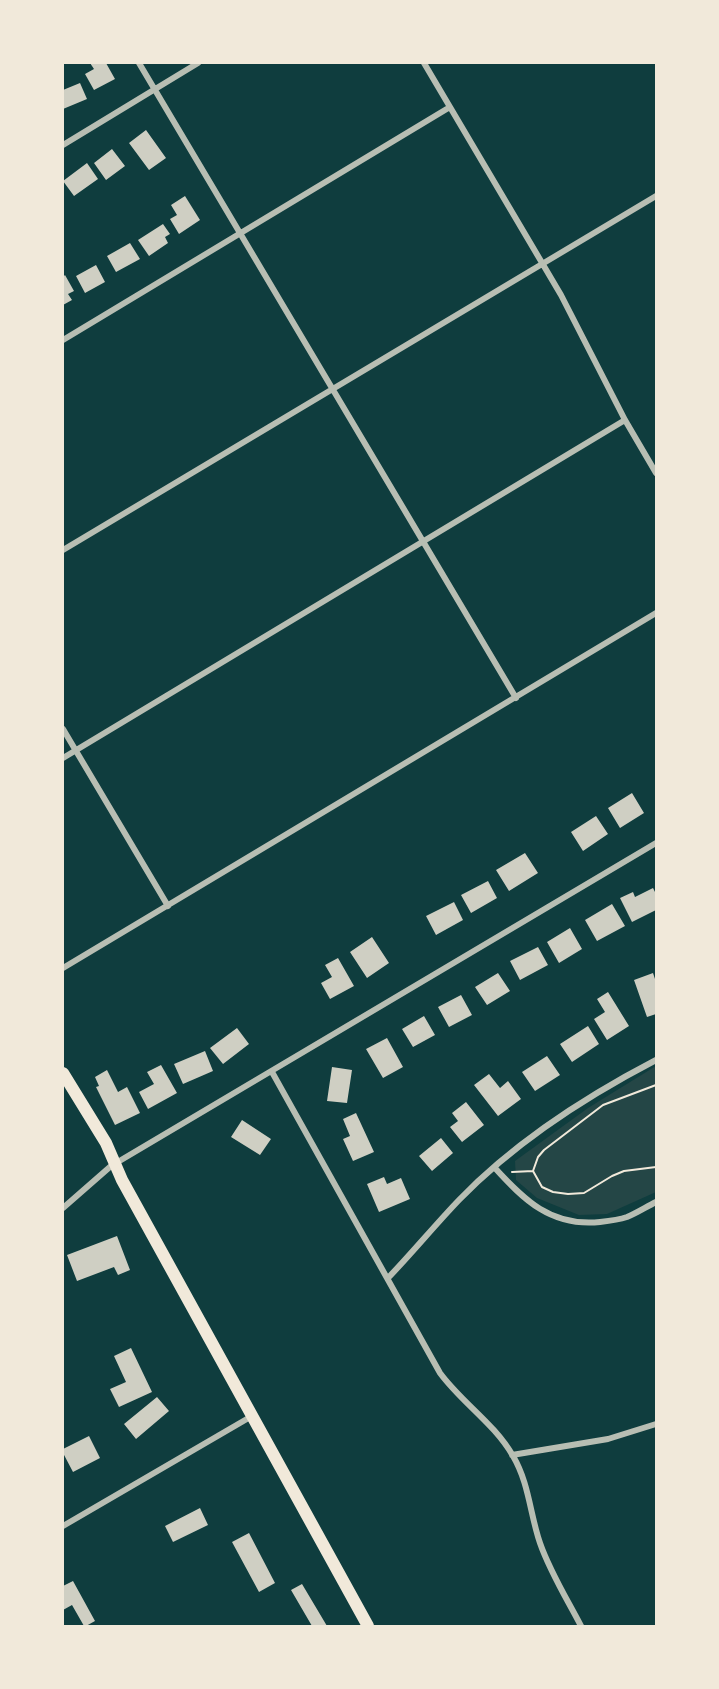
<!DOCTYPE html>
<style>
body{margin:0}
#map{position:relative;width:719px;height:1689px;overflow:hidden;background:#0f3d3e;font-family:Literata,serif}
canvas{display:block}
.frame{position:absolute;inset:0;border:64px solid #f1e9da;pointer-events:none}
</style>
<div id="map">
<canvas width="719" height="1689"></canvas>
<div class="frame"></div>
</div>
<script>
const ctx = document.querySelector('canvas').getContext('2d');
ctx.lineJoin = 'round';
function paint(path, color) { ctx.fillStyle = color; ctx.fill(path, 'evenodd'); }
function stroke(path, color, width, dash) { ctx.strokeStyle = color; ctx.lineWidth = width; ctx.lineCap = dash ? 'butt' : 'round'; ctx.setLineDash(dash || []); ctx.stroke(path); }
paint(new Path2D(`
 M 656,1066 L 656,1192 L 607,1214 L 579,1215 L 537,1198 L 516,1180 L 515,1161 L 588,1108 Z`), '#244646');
paint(new Path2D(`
 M 90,63 L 106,63 L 115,79 L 94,90 L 85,74 L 94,69 Z
 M 80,83 L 87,99 L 63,109 L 63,90 Z
 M 146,130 L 166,158 L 149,170 L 129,143 Z
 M 112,149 L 125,166 L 106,180 L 94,163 Z
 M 87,163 L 98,179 L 74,196 L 63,181 Z
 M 185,196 L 200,220 L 179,234 L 170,219 L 177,215 L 171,205 Z
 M 163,224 L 170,234 L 165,237 L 168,243 L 149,256 L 138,240 Z
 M 130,243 L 140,259 L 116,272 L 107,256 Z
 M 96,265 L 105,282 L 85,293 L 76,276 Z
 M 65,275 L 74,291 L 68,294 L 72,300 L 63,305 L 63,277 Z
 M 632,793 L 644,813 L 620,828 L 608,808 Z
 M 596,816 L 608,834 L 583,851 L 571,832 Z
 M 525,853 L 538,873 L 509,891 L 496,870 Z
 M 488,881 L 497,898 L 471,913 L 461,895 Z
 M 653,888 L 656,894 L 656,910 L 632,922 L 620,898 L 633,892 L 635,897 Z
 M 454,902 L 463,920 L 436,935 L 426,916 Z
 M 612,904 L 625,926 L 597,941 L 585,920 Z
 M 570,928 L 582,949 L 559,963 L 547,942 Z
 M 372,937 L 389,963 L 367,978 L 350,952 Z
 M 538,947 L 548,965 L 520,980 L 510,961 Z
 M 338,958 L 354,986 L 330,999 L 321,983 L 332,977 L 325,965 Z
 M 498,973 L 510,991 L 487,1005 L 475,987 Z
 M 653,973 L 656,982 L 656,1014 L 647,1017 L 634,980 Z
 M 608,992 L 629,1026 L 607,1040 L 594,1019 L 605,1012 L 597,999 Z
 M 461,995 L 472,1015 L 449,1027 L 438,1007 Z
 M 424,1016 L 435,1035 L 413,1047 L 402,1029 Z
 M 588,1026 L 599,1044 L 572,1062 L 560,1044 Z
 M 237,1028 L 249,1044 L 223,1064 L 210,1048 Z
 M 387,1038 L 403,1067 L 383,1078 L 366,1049 Z
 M 205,1051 L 213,1071 L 183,1084 L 174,1064 Z
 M 547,1056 L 560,1075 L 535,1091 L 522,1072 Z
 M 161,1065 L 177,1093 L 148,1109 L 139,1092 L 154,1084 L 147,1072 Z
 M 332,1067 L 352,1070 L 347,1103 L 327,1101 Z
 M 107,1070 L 118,1092 L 127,1087 L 140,1113 L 115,1125 L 96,1087 L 99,1086 L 95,1077 Z
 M 489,1074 L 500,1088 L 508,1081 L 521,1099 L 498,1116 L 474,1085 Z
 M 466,1102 L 484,1125 L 462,1142 L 450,1127 L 458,1121 L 452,1113 Z
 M 356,1113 L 374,1152 L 353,1161 L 343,1139 L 350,1136 L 343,1119 Z
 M 242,1120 L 271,1139 L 260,1155 L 231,1137 Z
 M 441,1138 L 453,1153 L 432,1171 L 419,1156 Z
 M 384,1177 L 387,1184 L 401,1178 L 410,1199 L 379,1212 L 367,1184 Z
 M 117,1236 L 130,1270 L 118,1275 L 114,1267 L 77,1281 L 67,1255 Z
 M 131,1348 L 152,1392 L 119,1407 L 110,1389 L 126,1382 L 114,1356 Z
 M 157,1397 L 169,1411 L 136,1439 L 124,1424 Z
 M 89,1436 L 100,1458 L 73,1472 L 63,1453 L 63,1449 Z
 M 200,1508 L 208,1525 L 173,1542 L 165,1526 Z
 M 249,1533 L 275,1583 L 259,1592 L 232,1542 Z
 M 73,1581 L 95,1621 L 86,1626 L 84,1626 L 72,1605 L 63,1610 L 63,1586 Z
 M 302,1584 L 327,1626 L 312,1626 L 291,1590 Z`), '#cfcfc3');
stroke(new Path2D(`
 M 656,1085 L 603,1105 L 544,1150 L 538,1157 L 533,1171 L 542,1187 L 553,1192 L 568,1194 L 584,1193 L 612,1176 L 624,1171 L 656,1167
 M 512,1172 L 533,1171`), '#f1e9da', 2);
stroke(new Path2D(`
 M 139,63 L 516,698
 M 424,63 L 561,295 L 625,420 L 656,473
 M 63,145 L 198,63
 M 63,340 L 450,107
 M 63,550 L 656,196
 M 63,729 L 168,906
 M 63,758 L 625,420
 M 63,968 L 656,613
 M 272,1072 L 440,1373 C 462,1403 494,1423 513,1456 C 529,1483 530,1514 540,1543 C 550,1572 567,1599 581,1626
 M 494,1167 C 524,1200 551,1227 600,1222 C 609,1221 618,1220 627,1217 C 637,1213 646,1207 656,1202
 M 63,1208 L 111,1166 L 656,843
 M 388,1278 C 413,1252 435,1225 459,1200 C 515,1142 585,1097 656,1060
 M 512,1455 L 608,1439 L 656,1424
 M 63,1526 L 252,1416`), '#b8beb3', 6);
stroke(new Path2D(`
 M 63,1073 L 106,1143 L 122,1180 L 368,1626`), '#f1e9da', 12);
</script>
